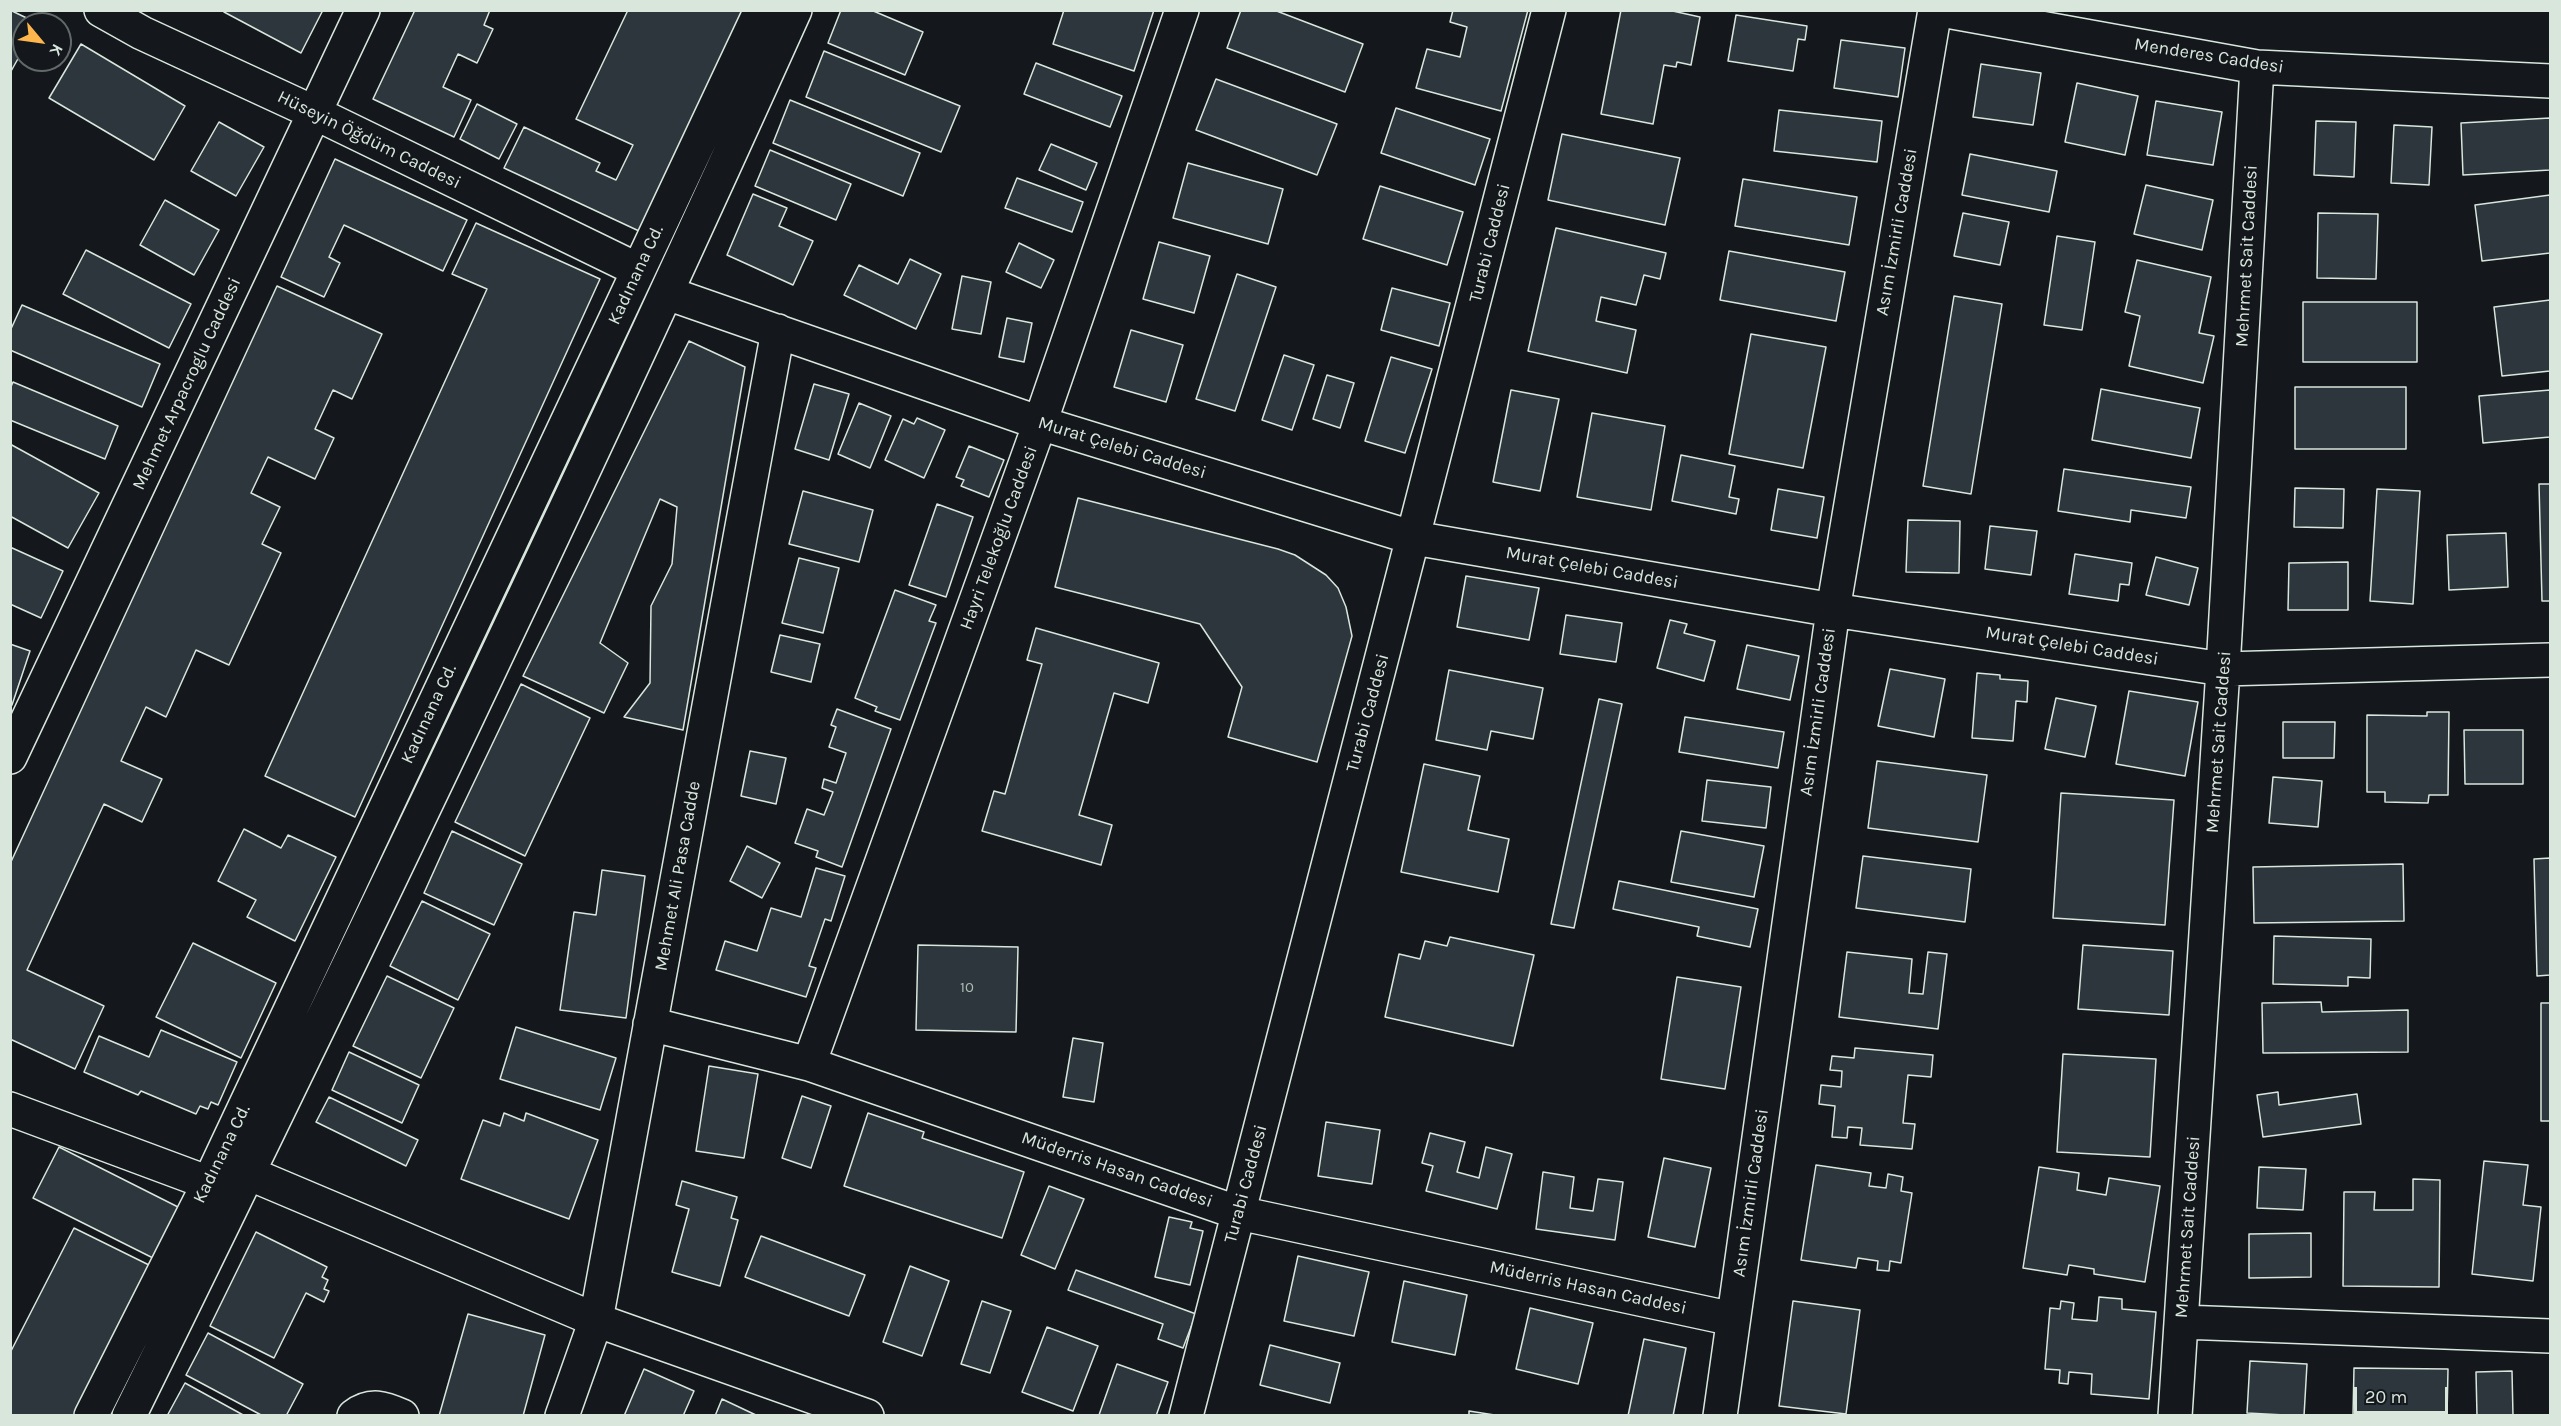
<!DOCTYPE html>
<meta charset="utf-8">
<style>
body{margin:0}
#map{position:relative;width:2561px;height:1426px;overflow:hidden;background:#14181c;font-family:Karla,sans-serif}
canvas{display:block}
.frame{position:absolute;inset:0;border:12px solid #d8e6dc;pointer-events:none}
.north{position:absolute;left:12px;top:12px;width:60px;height:60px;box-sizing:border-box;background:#14181c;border:2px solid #626a69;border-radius:50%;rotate:119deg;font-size:16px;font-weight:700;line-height:24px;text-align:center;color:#d8e6dc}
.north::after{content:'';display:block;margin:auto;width:21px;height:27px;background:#ffb74d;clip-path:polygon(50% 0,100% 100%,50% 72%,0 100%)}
.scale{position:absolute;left:2354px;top:1387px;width:94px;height:27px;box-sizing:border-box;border:3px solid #d8e6dc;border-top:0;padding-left:8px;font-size:18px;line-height:21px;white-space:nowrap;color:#d8e6dc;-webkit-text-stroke:4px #14181c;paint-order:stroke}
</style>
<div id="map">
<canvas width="2561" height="1426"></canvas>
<div class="frame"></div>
<div class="north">K</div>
<div class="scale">20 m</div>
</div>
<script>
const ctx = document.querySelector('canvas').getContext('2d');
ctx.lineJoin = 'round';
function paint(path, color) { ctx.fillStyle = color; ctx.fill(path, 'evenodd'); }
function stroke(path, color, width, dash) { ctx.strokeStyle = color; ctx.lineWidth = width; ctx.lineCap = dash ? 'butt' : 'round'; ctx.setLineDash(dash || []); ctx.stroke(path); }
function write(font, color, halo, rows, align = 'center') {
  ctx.font = font + ' Karla,sans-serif'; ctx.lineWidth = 4.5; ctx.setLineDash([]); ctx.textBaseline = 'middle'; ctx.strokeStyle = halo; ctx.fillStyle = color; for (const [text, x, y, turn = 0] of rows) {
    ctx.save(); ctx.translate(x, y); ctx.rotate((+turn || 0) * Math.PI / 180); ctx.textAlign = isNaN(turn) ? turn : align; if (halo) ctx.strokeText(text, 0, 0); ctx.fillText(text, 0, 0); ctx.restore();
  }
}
const building = new Path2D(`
 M 10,10 L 37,23 L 24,24 L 24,48 L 10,73 Z
 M 224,10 L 323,10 L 301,53 L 224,12 Z
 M 415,10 L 490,10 L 484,25 L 493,29 L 477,63 L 458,54 L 443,87 L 471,100 L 454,137 L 373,99 Z
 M 628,10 L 743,10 L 639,231 L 504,168 L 524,127 L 600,163 L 596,171 L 616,180 L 633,145 L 576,119 Z
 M 841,10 L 871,10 L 923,32 L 905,75 L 828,43 Z
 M 1064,10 L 1154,10 L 1134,71 L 1053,44 Z
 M 1241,10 L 1274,10 L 1363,44 L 1345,92 L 1227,48 Z
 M 1453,10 L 1528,10 L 1501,111 L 1416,88 L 1427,49 L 1460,57 L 1467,27 L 1450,22 Z
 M 1621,10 L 1668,10 L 1700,17 L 1691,65 L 1677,62 L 1676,67 L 1664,65 L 1653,124 L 1601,114 Z
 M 1736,15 L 1807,26 L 1805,40 L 1798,39 L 1793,71 L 1728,61 Z
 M 1841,40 L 1905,48 L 1898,97 L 1834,88 Z
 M 81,44 L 185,106 L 154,160 L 49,98 Z
 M 824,51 L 960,106 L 941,152 L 806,97 Z
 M 1036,63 L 1122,96 L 1110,127 L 1024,94 Z
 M 1981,64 L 2041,73 L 2033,125 L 1973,117 Z
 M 1216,79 L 1337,124 L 1317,175 L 1196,130 Z
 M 2077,83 L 2138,96 L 2125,155 L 2065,142 Z
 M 790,100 L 920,153 L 903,196 L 773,143 Z
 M 2156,101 L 2222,112 L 2213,165 L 2147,155 Z
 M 477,104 L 517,124 L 499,159 L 460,139 Z
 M 1396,108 L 1490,139 L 1475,185 L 1381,153 Z
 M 1779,110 L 1882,121 L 1877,162 L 1774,151 Z
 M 2550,118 L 2550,170 L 2463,175 L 2461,123 Z
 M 2316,121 L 2356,122 L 2354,177 L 2314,175 Z
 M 219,122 L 264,147 L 236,196 L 191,171 Z
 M 2394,125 L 2432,127 L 2429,185 L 2391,183 Z
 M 1562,134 L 1680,158 L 1665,225 L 1548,200 Z
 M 1051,144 L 1097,163 L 1086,190 L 1039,170 Z
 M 770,150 L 851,184 L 836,220 L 755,186 Z
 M 1970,154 L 2057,171 L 2049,212 L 1962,195 Z
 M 335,159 L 467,220 L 443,271 L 344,225 L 329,257 L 340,263 L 324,297 L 281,277 Z
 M 1188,163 L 1283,189 L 1268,244 L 1173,218 Z
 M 1017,178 L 1083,202 L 1072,232 L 1005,208 Z
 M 1743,179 L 1857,197 L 1849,245 L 1735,226 Z
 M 2146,185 L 2213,200 L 2202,250 L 2134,234 Z
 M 1380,186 L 1463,212 L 1447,265 L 1363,239 Z
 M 753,194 L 787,208 L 779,226 L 813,241 L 793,285 L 727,255 Z
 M 2550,195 L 2550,253 L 2482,261 L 2475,205 Z
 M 165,200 L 219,230 L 194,275 L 140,245 Z
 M 1963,213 L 2009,222 L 2000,265 L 1954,256 Z
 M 2318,213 L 2378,214 L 2376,279 L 2317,278 Z
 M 476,223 L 600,279 L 355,817 L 265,776 L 487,289 L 452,274 Z
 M 1556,228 L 1666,253 L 1660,279 L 1644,275 L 1636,305 L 1601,297 L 1596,321 L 1636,330 L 1627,373 L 1528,351 Z
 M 2057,236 L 2095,242 L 2082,330 L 2044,325 Z
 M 1159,242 L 1210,256 L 1194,313 L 1143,299 Z
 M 1019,243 L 1054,260 L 1041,288 L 1006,272 Z
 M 86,250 L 191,304 L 169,348 L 63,294 Z
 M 1729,251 L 1845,272 L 1836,321 L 1720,300 Z
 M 910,259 L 941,274 L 916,329 L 844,295 L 859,265 L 898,284 Z
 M 2137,260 L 2211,277 L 2199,333 L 2214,336 L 2203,383 L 2129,366 L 2140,316 L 2125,312 Z
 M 1237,274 L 1276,287 L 1235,411 L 1196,399 Z
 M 962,276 L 991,282 L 981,334 L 952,329 Z
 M 277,286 L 382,334 L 352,399 L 333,390 L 315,429 L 334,438 L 315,479 L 268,457 L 251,493 L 280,507 L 262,544 L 281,553 L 229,665 L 196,650 L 166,717 L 146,707 L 121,761 L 162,779 L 142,822 L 104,804 L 27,970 L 104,1006 L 75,1069 L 10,1039 L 10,864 Z
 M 1392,288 L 1450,303 L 1439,346 L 1381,330 Z
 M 1954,296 L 2002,304 L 1971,494 L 1923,486 Z
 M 2550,300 L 2550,371 L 2502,376 L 2494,307 Z
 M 2303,302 L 2417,302 L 2417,362 L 2303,362 Z
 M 22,305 L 160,364 L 142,407 L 10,350 L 10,331 Z
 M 1007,318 L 1032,323 L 1024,362 L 999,357 Z
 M 1131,330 L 1183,345 L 1166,402 L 1114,387 Z
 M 1751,334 L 1826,347 L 1803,468 L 1729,454 Z
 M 689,341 L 745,367 L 683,730 L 624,717 L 650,683 L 651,606 L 672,564 L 677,507 L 660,499 L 600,643 L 628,663 L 604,713 L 523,676 Z
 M 1284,355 L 1314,365 L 1292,430 L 1262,420 Z
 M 1391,357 L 1432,369 L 1405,453 L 1365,441 Z
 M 1327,375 L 1354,383 L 1340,428 L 1313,419 Z
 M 13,382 L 118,426 L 105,459 L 10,420 L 10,389 Z
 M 814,384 L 849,394 L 829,460 L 795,449 Z
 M 2295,387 L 2406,387 L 2406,449 L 2295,449 Z
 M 2101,389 L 2200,408 L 2191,458 L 2092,440 Z
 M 1511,390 L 1559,399 L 1540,491 L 1493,482 Z
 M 2550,390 L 2550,437 L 2483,443 L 2479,396 Z
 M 859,403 L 891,416 L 870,468 L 838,454 Z
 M 1592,413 L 1665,426 L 1651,510 L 1577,497 Z
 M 917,418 L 945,430 L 924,478 L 885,460 L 903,419 L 914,424 Z
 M 10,444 L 99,493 L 68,548 L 10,516 Z
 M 969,446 L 1004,460 L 989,497 L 961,486 L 964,480 L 956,477 Z
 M 1681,455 L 1735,466 L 1729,497 L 1739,499 L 1736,514 L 1672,501 Z
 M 2064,469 L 2191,487 L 2186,518 L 2131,510 L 2130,522 L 2058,511 Z
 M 2539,484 L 2550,484 L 2550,601 L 2542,601 Z
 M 2295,488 L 2344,489 L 2343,528 L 2294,527 Z
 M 1778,489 L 1824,497 L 1817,538 L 1771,530 Z
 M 2377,489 L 2420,491 L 2413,604 L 2370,601 Z
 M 803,491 L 873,510 L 859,562 L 789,544 Z
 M 1078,498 L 1278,549 L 1295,555 L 1326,575 L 1338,588 L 1346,607 L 1352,636 L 1317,762 L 1228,737 L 1242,687 L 1200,624 L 1055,587 Z
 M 937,504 L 973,517 L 946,597 L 909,585 Z
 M 1908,520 L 1960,521 L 1959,573 L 1906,572 Z
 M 1990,526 L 2037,531 L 2031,575 L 1985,569 Z
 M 2506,533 L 2508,587 L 2449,590 L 2447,535 Z
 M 10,547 L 63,571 L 41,618 L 10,604 Z
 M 2075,554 L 2132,563 L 2129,585 L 2120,584 L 2118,601 L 2069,594 Z
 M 2156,557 L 2198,568 L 2189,605 L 2146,595 Z
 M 799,558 L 839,568 L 823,633 L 782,623 Z
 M 2348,562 L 2348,610 L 2288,610 L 2289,563 Z
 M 1466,576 L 1539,588 L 1529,640 L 1457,627 Z
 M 895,590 L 936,605 L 929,621 L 936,623 L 900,720 L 875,711 L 877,707 L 855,698 Z
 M 1566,615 L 1622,623 L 1616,662 L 1560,654 Z
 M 1670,620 L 1687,624 L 1684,633 L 1715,641 L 1704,681 L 1657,668 Z
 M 1036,628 L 1159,663 L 1148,703 L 1114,693 L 1079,815 L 1112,825 L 1101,865 L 982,831 L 994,791 L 1005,794 L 1042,664 L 1027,660 Z
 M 780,635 L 820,644 L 811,682 L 771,672 Z
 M 10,644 L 30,651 L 12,705 L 10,704 Z
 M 1747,645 L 1799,656 L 1790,700 L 1737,689 Z
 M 1890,669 L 1945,679 L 1934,737 L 1878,726 Z
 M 1449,670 L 1543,688 L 1533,739 L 1491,731 L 1487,750 L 1436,740 Z
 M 1977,673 L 2000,675 L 2000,679 L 2028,681 L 2027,702 L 2016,701 L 2013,741 L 1972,738 Z
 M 521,684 L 590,718 L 525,856 L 455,822 Z
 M 2129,691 L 2198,702 L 2185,776 L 2116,764 Z
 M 2056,698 L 2096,706 L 2085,757 L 2045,749 Z
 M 1599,699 L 1622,704 L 1574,928 L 1551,924 Z
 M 837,709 L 891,729 L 842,867 L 816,857 L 818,851 L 795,843 L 807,809 L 824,815 L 833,792 L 822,788 L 824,779 L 836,783 L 846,753 L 829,747 L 836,727 L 831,725 Z
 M 2427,712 L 2449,712 L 2448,795 L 2429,795 L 2428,803 L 2385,802 L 2385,792 L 2367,792 L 2367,715 L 2427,716 Z
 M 1685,717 L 1784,732 L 1778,768 L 1679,752 Z
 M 2283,722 L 2335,722 L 2334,758 L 2283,758 Z
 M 2464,730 L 2523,730 L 2523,784 L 2465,784 Z
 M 750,751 L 786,758 L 776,804 L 741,796 Z
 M 1877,761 L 1987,775 L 1978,842 L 1868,828 Z
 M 1424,764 L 1480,776 L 1468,830 L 1509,839 L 1498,892 L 1401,872 Z
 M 2273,777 L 2322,781 L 2318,827 L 2269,823 Z
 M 1707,780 L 1771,787 L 1766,828 L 1702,821 Z
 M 2061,793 L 2174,800 L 2165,925 L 2053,918 Z
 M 244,829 L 281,848 L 288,835 L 336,857 L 295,941 L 247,917 L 256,900 L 218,881 Z
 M 452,831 L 522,864 L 494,925 L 424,893 Z
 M 1681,831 L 1764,846 L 1754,897 L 1671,882 Z
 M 747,846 L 780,863 L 762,898 L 730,881 Z
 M 1863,856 L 1971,869 L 1965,922 L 1856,908 Z
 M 2550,858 L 2550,975 L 2537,976 L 2534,859 Z
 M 2403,864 L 2404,921 L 2254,923 L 2253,867 Z
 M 816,868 L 845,876 L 831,921 L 825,919 L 809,966 L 816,968 L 806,997 L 716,970 L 725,941 L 757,951 L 771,908 L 801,917 Z
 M 602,870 L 645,876 L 626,1018 L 560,1010 L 574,912 L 596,915 Z
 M 1619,881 L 1758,909 L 1750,947 L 1697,936 L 1699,927 L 1613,909 Z
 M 422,901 L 490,934 L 458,1000 L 390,966 Z
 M 2274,936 L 2371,939 L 2370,978 L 2348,977 L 2348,986 L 2273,984 Z
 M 1450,937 L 1534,955 L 1513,1046 L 1385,1017 L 1399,954 L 1420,959 L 1425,941 L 1447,946 Z
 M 193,943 L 276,983 L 241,1058 L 156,1017 Z
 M 918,945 L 1018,947 L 1016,1032 L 916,1030 Z
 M 2083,945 L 2173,951 L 2169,1015 L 2078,1009 Z
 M 1847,952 L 1912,959 L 1909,993 L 1923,994 L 1928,952 L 1947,954 L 1938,1029 L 1839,1017 Z
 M 387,976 L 454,1008 L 421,1078 L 353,1046 Z
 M 1677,977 L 1741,987 L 1725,1089 L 1661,1079 Z
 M 2321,1002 L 2322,1012 L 2408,1010 L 2408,1052 L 2263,1053 L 2262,1003 Z
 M 2541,1003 L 2550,1003 L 2550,1121 L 2541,1121 Z
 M 516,1027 L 616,1058 L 600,1110 L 500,1079 Z
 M 161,1030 L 237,1062 L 218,1105 L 211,1102 L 208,1109 L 200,1106 L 196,1114 L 141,1091 L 138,1095 L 84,1072 L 99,1036 L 149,1057 Z
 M 1073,1038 L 1103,1043 L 1094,1102 L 1063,1097 Z
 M 1855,1048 L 1933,1055 L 1931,1077 L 1908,1075 L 1903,1123 L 1915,1124 L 1912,1149 L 1860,1145 L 1862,1128 L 1848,1127 L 1847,1138 L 1832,1137 L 1835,1106 L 1819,1104 L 1821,1085 L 1841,1087 L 1842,1071 L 1830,1070 L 1832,1056 L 1854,1058 Z
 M 349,1052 L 419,1085 L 402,1123 L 332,1090 Z
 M 2063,1054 L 2156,1059 L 2150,1157 L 2057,1152 Z
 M 709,1066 L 758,1074 L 744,1158 L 696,1151 Z
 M 2278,1092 L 2279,1105 L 2357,1094 L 2361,1124 L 2263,1137 L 2257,1095 Z
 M 802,1096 L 831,1106 L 811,1168 L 782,1158 Z
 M 329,1097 L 418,1140 L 406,1166 L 316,1122 Z
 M 504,1113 L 524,1121 L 526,1113 L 598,1140 L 569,1219 L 461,1179 L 483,1120 L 500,1126 Z
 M 868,1113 L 924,1132 L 922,1138 L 1024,1172 L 1002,1238 L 844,1186 Z
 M 1326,1122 L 1380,1130 L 1372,1184 L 1318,1176 Z
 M 1430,1133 L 1465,1142 L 1457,1172 L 1479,1178 L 1486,1147 L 1512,1154 L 1497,1209 L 1426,1191 L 1433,1166 L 1422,1163 Z
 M 59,1147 L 180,1208 L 155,1259 L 33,1198 Z
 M 1664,1158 L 1711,1168 L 1695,1247 L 1648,1237 Z
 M 2484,1161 L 2528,1165 L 2523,1205 L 2541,1207 L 2533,1281 L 2472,1274 Z
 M 1816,1165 L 1871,1173 L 1869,1186 L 1886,1188 L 1888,1174 L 1903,1177 L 1901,1191 L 1912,1193 L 1901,1263 L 1890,1261 L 1889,1271 L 1877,1270 L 1878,1261 L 1858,1258 L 1856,1268 L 1801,1260 Z
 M 2039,1167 L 2079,1173 L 2077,1190 L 2106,1195 L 2109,1178 L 2160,1186 L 2145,1282 L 2094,1274 L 2094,1269 L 2069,1265 L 2067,1275 L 2023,1268 Z
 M 2259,1167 L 2306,1169 L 2303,1210 L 2257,1208 Z
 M 1543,1172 L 1574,1177 L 1570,1208 L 1593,1211 L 1598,1179 L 1623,1182 L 1615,1240 L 1536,1229 Z
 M 2413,1179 L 2440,1180 L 2439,1287 L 2343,1286 L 2344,1192 L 2375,1192 L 2374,1210 L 2413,1210 Z
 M 682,1181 L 737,1197 L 731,1218 L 738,1220 L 720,1286 L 672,1272 L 689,1209 L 676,1205 Z
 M 1049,1186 L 1084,1199 L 1055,1269 L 1021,1255 Z
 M 1169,1217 L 1192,1222 L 1190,1228 L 1203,1231 L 1190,1285 L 1155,1277 Z
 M 74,1228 L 151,1266 L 76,1416 L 10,1416 L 10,1353 Z
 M 256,1232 L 327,1267 L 322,1277 L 328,1280 L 324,1289 L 329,1291 L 324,1302 L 306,1293 L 274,1358 L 210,1326 Z
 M 2311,1233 L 2311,1277 L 2249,1278 L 2249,1234 Z
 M 761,1236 L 865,1275 L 849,1316 L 745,1277 Z
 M 1298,1256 L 1369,1272 L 1354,1336 L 1284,1321 Z
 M 910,1266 L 949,1281 L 922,1356 L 883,1342 Z
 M 1076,1270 L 1196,1314 L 1183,1348 L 1158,1339 L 1163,1324 L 1068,1290 Z
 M 1404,1281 L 1467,1295 L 1455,1355 L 1392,1342 Z
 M 2099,1297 L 2122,1299 L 2122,1309 L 2156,1312 L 2149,1399 L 2091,1394 L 2092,1374 L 2069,1372 L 2068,1384 L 2059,1383 L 2060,1370 L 2045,1369 L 2050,1308 L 2060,1309 L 2061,1301 L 2074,1303 L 2072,1319 L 2097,1321 Z
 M 982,1301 L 1011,1311 L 990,1373 L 961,1364 Z
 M 1793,1301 L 1860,1310 L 1846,1414 L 1779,1406 Z
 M 1530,1308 L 1593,1323 L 1578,1384 L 1516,1369 Z
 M 468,1314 L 545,1335 L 523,1416 L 439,1416 Z
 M 1047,1327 L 1098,1346 L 1073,1411 L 1022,1392 Z
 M 208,1333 L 303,1384 L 286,1416 L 263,1416 L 186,1375 Z
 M 1644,1339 L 1686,1348 L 1673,1416 L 1628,1416 Z
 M 1270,1345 L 1340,1363 L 1330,1403 L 1260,1385 Z
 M 2250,1361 L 2307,1364 L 2304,1416 L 2247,1413 Z
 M 1117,1364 L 1168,1382 L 1156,1416 L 1099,1415 Z
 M 2354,1368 L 2448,1369 L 2447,1416 L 2353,1416 Z
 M 644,1369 L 694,1391 L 683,1416 L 624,1416 Z
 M 2512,1371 L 2513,1416 L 2477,1416 L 2476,1372 Z
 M 185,1383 L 245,1416 L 167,1416 Z
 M 722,1399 L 758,1416 L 715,1416 Z
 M 1469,1411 L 1501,1416 L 1469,1416 Z`);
paint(building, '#2c363c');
stroke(building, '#d8e6dc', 1.5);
const minor = new Path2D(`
 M 101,10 L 142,33 L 315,113 L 638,270
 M 1941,10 L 2257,67 L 2550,81
 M 667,293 L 1040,423 L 1414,538 L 1833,610 L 2223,669 L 2550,660
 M 10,757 L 363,10
 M 650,1024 L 809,1064 L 1239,1213 L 1733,1319
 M 809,1064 L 1040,423 L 1182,10
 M 10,1109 L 209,1183
 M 248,1173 L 596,1320 L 867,1416
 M 2182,1322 L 2550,1336
 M 91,1416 L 209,1183 L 761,10
 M 129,1416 C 358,951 582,483 795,10
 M 354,1416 C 371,1403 384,1408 402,1416
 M 562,1416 L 596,1320 L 778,331
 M 1186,1416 L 1549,10
 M 1720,1416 L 1833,610 L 1935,10
 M 2175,1416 L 2223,669 L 2257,67`);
stroke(minor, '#d8e6dc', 36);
stroke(minor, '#14181c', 33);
write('15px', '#adbab4', null, [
 ["10",967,988]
]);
write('18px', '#d8e6dc', '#14181c', [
 ["Menderes Caddesi",2209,56,9],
 ["Hüseyin Öğdüm Caddesi",369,140,26],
 ["Asım İzmirli Caddesi",1897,232,-80],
 ["Turabi Caddesi",1490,243,-76],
 ["Mehrmet Sait Caddesi",2247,256,-87],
 ["Kadınana Cd.",636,275,-65],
 ["Mehmet Arpacroglu Caddesi",187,384,-65],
 ["Murat Çelebi Caddesi",1122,448,17],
 ["Hayri Telekoğlu Caddesi",999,538,-70],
 ["Murat Çelebi Caddesi",1592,568,10],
 ["Murat Çelebi Caddesi",2072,646,9],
 ["Asım İzmirli Caddesi",1818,712,-82],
 ["Turabi Caddesi",1368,713,-75],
 ["Kadınana Cd.",429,714,-65],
 ["Mehrmet Sait Caddesi",2219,742,-86],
 ["Mehmet Ali Pasa Cadde",678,876,-80],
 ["Kadınana Cd.",222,1154,-64],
 ["Müderris Hasan Caddesi",1117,1170,19],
 ["Turabi Caddesi",1246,1184,-75],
 ["Asım İzmirli Caddesi",1751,1193,-82],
 ["Mehrmet Sait Caddesi",2188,1227,-86],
 ["Müderris Hasan Caddesi",1588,1288,12]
]);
</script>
